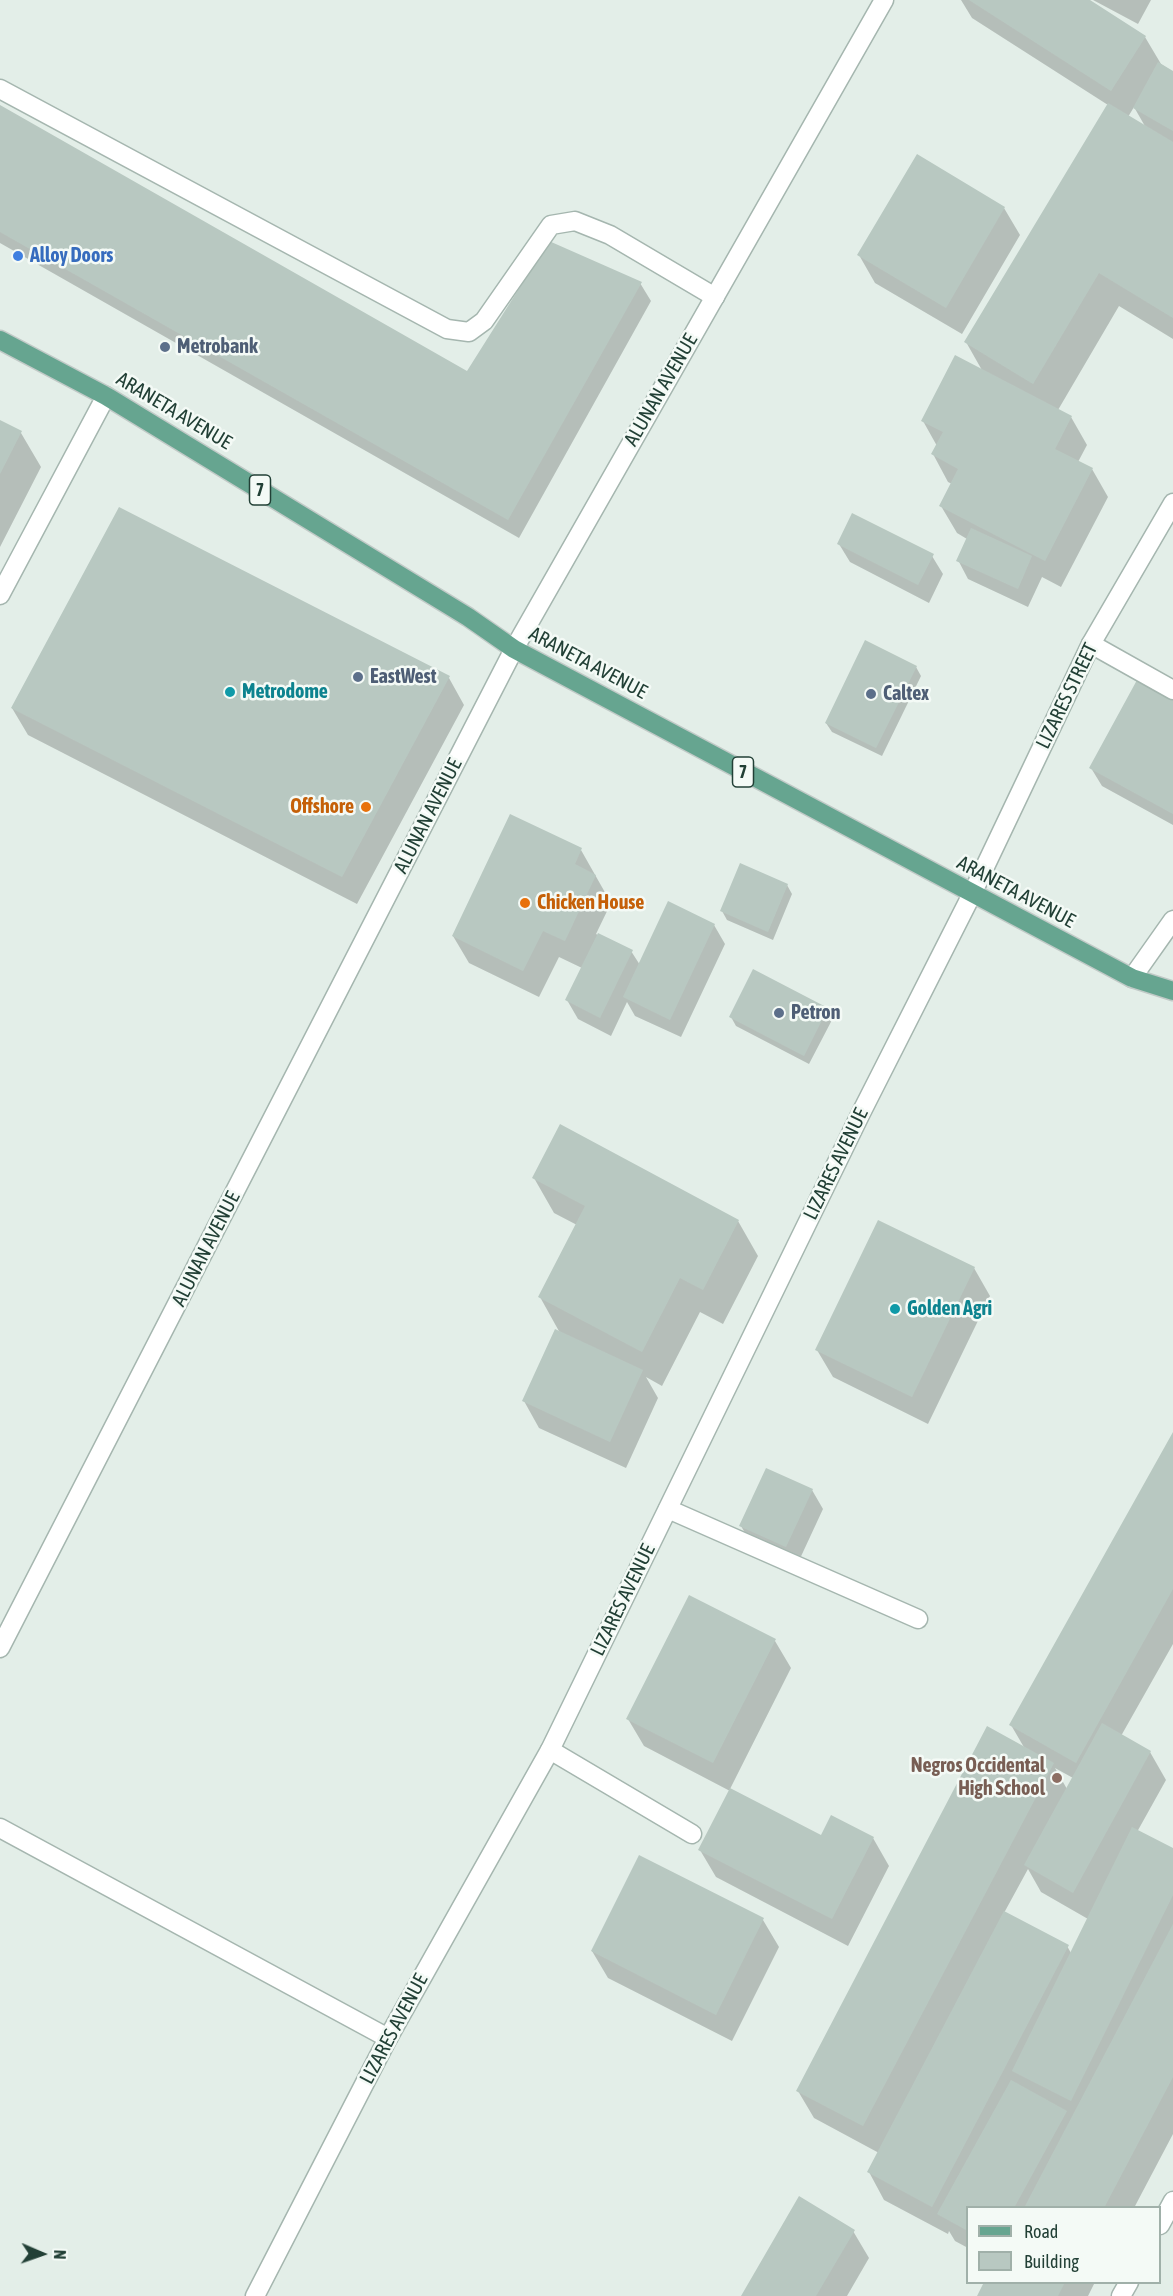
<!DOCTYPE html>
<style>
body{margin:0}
#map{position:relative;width:1173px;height:2296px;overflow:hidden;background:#e3eee8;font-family:"Asap Condensed",sans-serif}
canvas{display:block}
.legend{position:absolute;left:966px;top:2206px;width:195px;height:78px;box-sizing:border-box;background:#f4faf6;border:2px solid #a0b0a9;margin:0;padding:8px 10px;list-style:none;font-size:18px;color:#224036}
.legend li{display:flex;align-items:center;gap:12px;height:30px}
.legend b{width:30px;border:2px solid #a0b0a9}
.north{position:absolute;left:12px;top:2224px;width:60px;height:60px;-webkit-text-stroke:4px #f4faf6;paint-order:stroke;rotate:92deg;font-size:16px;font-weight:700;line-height:24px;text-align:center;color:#224036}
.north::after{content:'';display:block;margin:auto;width:21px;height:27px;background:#224036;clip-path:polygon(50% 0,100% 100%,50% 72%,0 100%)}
</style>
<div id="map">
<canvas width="1173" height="2296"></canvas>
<ul class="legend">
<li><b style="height:8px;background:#66a590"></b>Road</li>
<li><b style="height:16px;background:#b8c8c1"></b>Building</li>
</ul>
<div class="north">N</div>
</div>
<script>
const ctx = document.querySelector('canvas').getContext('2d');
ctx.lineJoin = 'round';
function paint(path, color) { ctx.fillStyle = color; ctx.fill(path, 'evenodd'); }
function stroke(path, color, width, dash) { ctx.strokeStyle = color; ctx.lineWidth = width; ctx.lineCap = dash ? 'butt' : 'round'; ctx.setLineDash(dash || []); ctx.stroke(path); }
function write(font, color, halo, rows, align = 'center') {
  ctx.font = font + ' "Asap Condensed",sans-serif'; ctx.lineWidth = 5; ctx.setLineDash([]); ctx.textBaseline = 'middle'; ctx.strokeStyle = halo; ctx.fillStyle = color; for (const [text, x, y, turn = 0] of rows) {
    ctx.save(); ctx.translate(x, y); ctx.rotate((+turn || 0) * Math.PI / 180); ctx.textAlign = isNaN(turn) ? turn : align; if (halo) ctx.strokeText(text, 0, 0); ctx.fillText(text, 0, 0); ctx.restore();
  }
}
paint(new Path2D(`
 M 961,0 L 1087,0 L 1145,37 L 1161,64 L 1173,72 L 1173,339 L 1119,306 L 1058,410 L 1071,417 L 1087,445 L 1078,462 L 1092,469 L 1108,497 L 1061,587 L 1042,577 L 1028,607 L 968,579 L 958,560 L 967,539 L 957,533 L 941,506 L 952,484 L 948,482 L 933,454 L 937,446 L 923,421 L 983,372 L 966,342 L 1108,105 L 972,18 ZM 1134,107 L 1146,128 L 1128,117 Z
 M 1093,0 L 1151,0 L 1138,24 Z
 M 0,107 L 468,373 L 640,283 L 651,301 L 519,538 L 0,243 Z
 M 1004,208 L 1020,235 L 962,334 L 875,283 L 859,255 Z
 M 0,422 L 21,433 L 41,467 L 0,547 Z
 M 839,544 L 932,556 L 943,574 L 929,603 L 850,562 Z
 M 916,667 L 921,676 L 882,756 L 832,732 L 826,723 Z
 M 449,678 L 464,705 L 357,904 L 28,735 L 12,708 Z
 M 1173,702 L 1173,825 L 1102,786 L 1091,768 Z
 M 581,850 L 611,903 L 596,934 L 631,951 L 640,965 L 714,925 L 725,944 L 681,1037 L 635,1016 L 627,1002 L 611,1036 L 578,1019 L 567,1000 L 582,968 L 559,957 L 539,997 L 469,963 L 453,936 Z
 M 787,885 L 792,894 L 773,940 L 727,920 L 722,911 Z
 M 827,1009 L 833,1018 L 809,1064 L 736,1026 L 731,1017 Z
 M 534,1178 L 738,1221 L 758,1256 L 723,1324 L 700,1312 L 662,1386 L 646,1377 L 658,1398 L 626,1468 L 539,1428 L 524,1401 L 560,1333 L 540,1297 L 577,1225 L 554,1213 Z
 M 974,1268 L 990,1296 L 928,1424 L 833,1377 L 817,1350 Z
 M 1173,1435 L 1173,1644 L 1121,1736 L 1150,1752 L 1166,1780 L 1137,1832 L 1173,1849 L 1173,2134 L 1134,2208 L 968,2208 L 968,2248 L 955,2241 L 949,2231 L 948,2234 L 884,2200 L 869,2172 L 879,2153 L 814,2118 L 798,2091 L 1025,1749 L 1011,1725 ZM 1055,1768 L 1073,1778 L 1067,1789 ZM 1028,1869 L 1041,1892 L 1088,1919 L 1071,1953 L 1067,1946 L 1004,1913 Z
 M 812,1490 L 823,1509 L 797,1565 L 752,1545 L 741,1526 Z
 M 690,1597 L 775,1641 L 791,1668 L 730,1789 L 821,1837 L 832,1817 L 873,1838 L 889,1866 L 848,1946 L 716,1877 L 700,1850 L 730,1791 L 644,1746 L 628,1719 Z
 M 640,1857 L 763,1920 L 779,1947 L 732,2041 L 608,1978 L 592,1951 Z
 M 853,2231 L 869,2258 L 847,2296 L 742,2296 Z
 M 986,2282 L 1095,2282 L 1088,2296 L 979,2296 Z`), '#0003');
paint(new Path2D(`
 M 969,0 L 1090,0 L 1146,36 L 1111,91 Z
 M 1158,62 L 1173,71 L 1173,131 L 1133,108 Z
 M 1108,103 L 1173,142 L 1173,318 L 1099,273 L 1033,384 L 964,342 Z
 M 0,105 L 467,371 L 549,241 L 642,282 L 508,520 L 0,232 Z
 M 917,154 L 1005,207 L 946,308 L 857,255 Z
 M 955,355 L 1072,416 L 1055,449 L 1093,468 L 1045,561 L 939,506 L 958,469 L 931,454 L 943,432 L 921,421 Z
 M 0,420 L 22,431 L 0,474 Z
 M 119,507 L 450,676 L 342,877 L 11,708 Z
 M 852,513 L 934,554 L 918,585 L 837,544 Z
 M 971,528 L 1032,556 L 1018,589 L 956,561 Z
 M 865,640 L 917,666 L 876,748 L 825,723 Z
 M 1137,680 L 1173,700 L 1173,814 L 1089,768 Z
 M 510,814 L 582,848 L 575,864 L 596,875 L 565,941 L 543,931 L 523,971 L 452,936 Z
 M 740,863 L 788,884 L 768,932 L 720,911 Z
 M 668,901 L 715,924 L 670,1020 L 623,997 Z
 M 598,933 L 633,950 L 600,1018 L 565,1000 Z
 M 753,969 L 828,1008 L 804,1056 L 729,1017 Z
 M 560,1124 L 739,1220 L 703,1290 L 680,1278 L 642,1352 L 538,1297 L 585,1206 L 532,1178 Z
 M 878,1220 L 975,1267 L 912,1397 L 815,1350 Z
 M 555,1329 L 643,1370 L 610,1442 L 522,1401 Z
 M 1173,1432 L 1173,1589 L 1076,1763 L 1009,1725 Z
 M 766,1468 L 813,1489 L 786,1547 L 739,1526 Z
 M 689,1595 L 776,1639 L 713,1763 L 626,1719 Z
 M 1102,1723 L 1151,1751 L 1073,1893 L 1024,1865 Z
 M 987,1726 L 1054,1763 L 863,2126 L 796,2091 Z
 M 730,1788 L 821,1835 L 831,1815 L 874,1837 L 832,1919 L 698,1850 Z
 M 1132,1827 L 1173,1848 L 1173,1895 L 1071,2101 L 1012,2071 Z
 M 639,1855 L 764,1918 L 716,2015 L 591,1951 Z
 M 1004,1911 L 1069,1945 L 932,2207 L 867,2172 Z
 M 1173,1924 L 1173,2077 L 1104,2208 L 1024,2208 Z
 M 1011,2080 L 1067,2111 L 1014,2208 L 968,2208 L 968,2231 L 937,2214 Z
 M 799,2196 L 855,2230 L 816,2296 L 741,2296 Z
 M 984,2282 L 1065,2282 L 1058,2296 L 977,2296 Z`), '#b8c8c1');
const service = new Path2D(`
 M 0,89 L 447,329 L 469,332 L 484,321 L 551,225 L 575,221 L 610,235 L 715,297
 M 1091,644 L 1173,690
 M 1132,978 L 1173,920
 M 550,1750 L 692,1834
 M 1160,2225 L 1173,2201
 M 1121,2296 L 1129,2282`);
const minor = new Path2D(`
 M 0,595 L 106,396
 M 668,1509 L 918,1619
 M 0,1648 L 514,649 L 884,0
 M 0,1828 L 388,2038`);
const tertiary = new Path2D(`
 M 255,2296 L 388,2038 L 550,1750 L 861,1113 L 972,894 L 1091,644 L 1173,503`);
const primary = new Path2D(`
 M 0,340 L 106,396 L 468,617 L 514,649 L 1132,978 L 1173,991`);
stroke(service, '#a5b6af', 21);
stroke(minor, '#a5b6af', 21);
stroke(tertiary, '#a5b6af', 21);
stroke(primary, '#c1cac7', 21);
stroke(service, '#fff', 18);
stroke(minor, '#fff', 18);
stroke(tertiary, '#fff', 18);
stroke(primary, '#66a590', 18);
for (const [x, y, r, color] of [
 [18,256,6,"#3f7fe0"],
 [165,347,6,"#5c6f8a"],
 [358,677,6,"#5c6f8a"],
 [230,692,6,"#0f9aa8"],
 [871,694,6,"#5c6f8a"],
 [366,807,6,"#e8710a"],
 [525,903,6,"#e8710a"],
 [779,1013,6,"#5c6f8a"],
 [895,1309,6,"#0f9aa8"],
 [1057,1778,6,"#8d6e63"]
]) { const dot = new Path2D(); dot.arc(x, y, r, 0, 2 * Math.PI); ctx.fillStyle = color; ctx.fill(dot); stroke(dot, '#f4faf6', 2); }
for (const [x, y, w] of [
 [260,490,21],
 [743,772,21]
]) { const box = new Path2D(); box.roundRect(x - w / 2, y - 15, w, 30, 4.5); ctx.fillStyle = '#f4faf6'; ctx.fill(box); stroke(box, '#224036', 1.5); }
write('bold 18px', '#224036', null, [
 ["7",260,490],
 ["7",743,772]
]);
write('bold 20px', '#366cbe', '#f4faf6', [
 ["Alloy Doors",30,256]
], 'left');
write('bold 20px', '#4e5e75', '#f4faf6', [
 ["Metrobank",177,347],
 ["EastWest",370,677],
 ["Caltex",883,694],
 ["Petron",791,1013]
], 'left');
write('20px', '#224036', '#f4faf6', [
 ["ALUNAN AVENUE",661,390,-60],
 ["ARANETA AVENUE",174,411,31],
 ["ARANETA AVENUE",588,663,28],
 ["LIZARES STREET",1067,696,-64],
 ["ALUNAN AVENUE",428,816,-63],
 ["ARANETA AVENUE",1016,892,28],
 ["LIZARES AVENUE",836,1164,-64],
 ["ALUNAN AVENUE",206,1249,-63],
 ["LIZARES AVENUE",623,1600,-64],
 ["LIZARES AVENUE",394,2029,-62]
]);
write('bold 20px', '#0d838f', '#f4faf6', [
 ["Metrodome",242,692],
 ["Golden Agri",907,1309]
], 'left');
write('bold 20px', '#c56008', '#f4faf6', [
 ["Offshore",354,807],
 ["Chicken House",537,903,"left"]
], 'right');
write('bold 20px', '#785e54', '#f4faf6', [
 ["Negros Occidental",1045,1766],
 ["High School",1045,1789]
], 'right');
</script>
